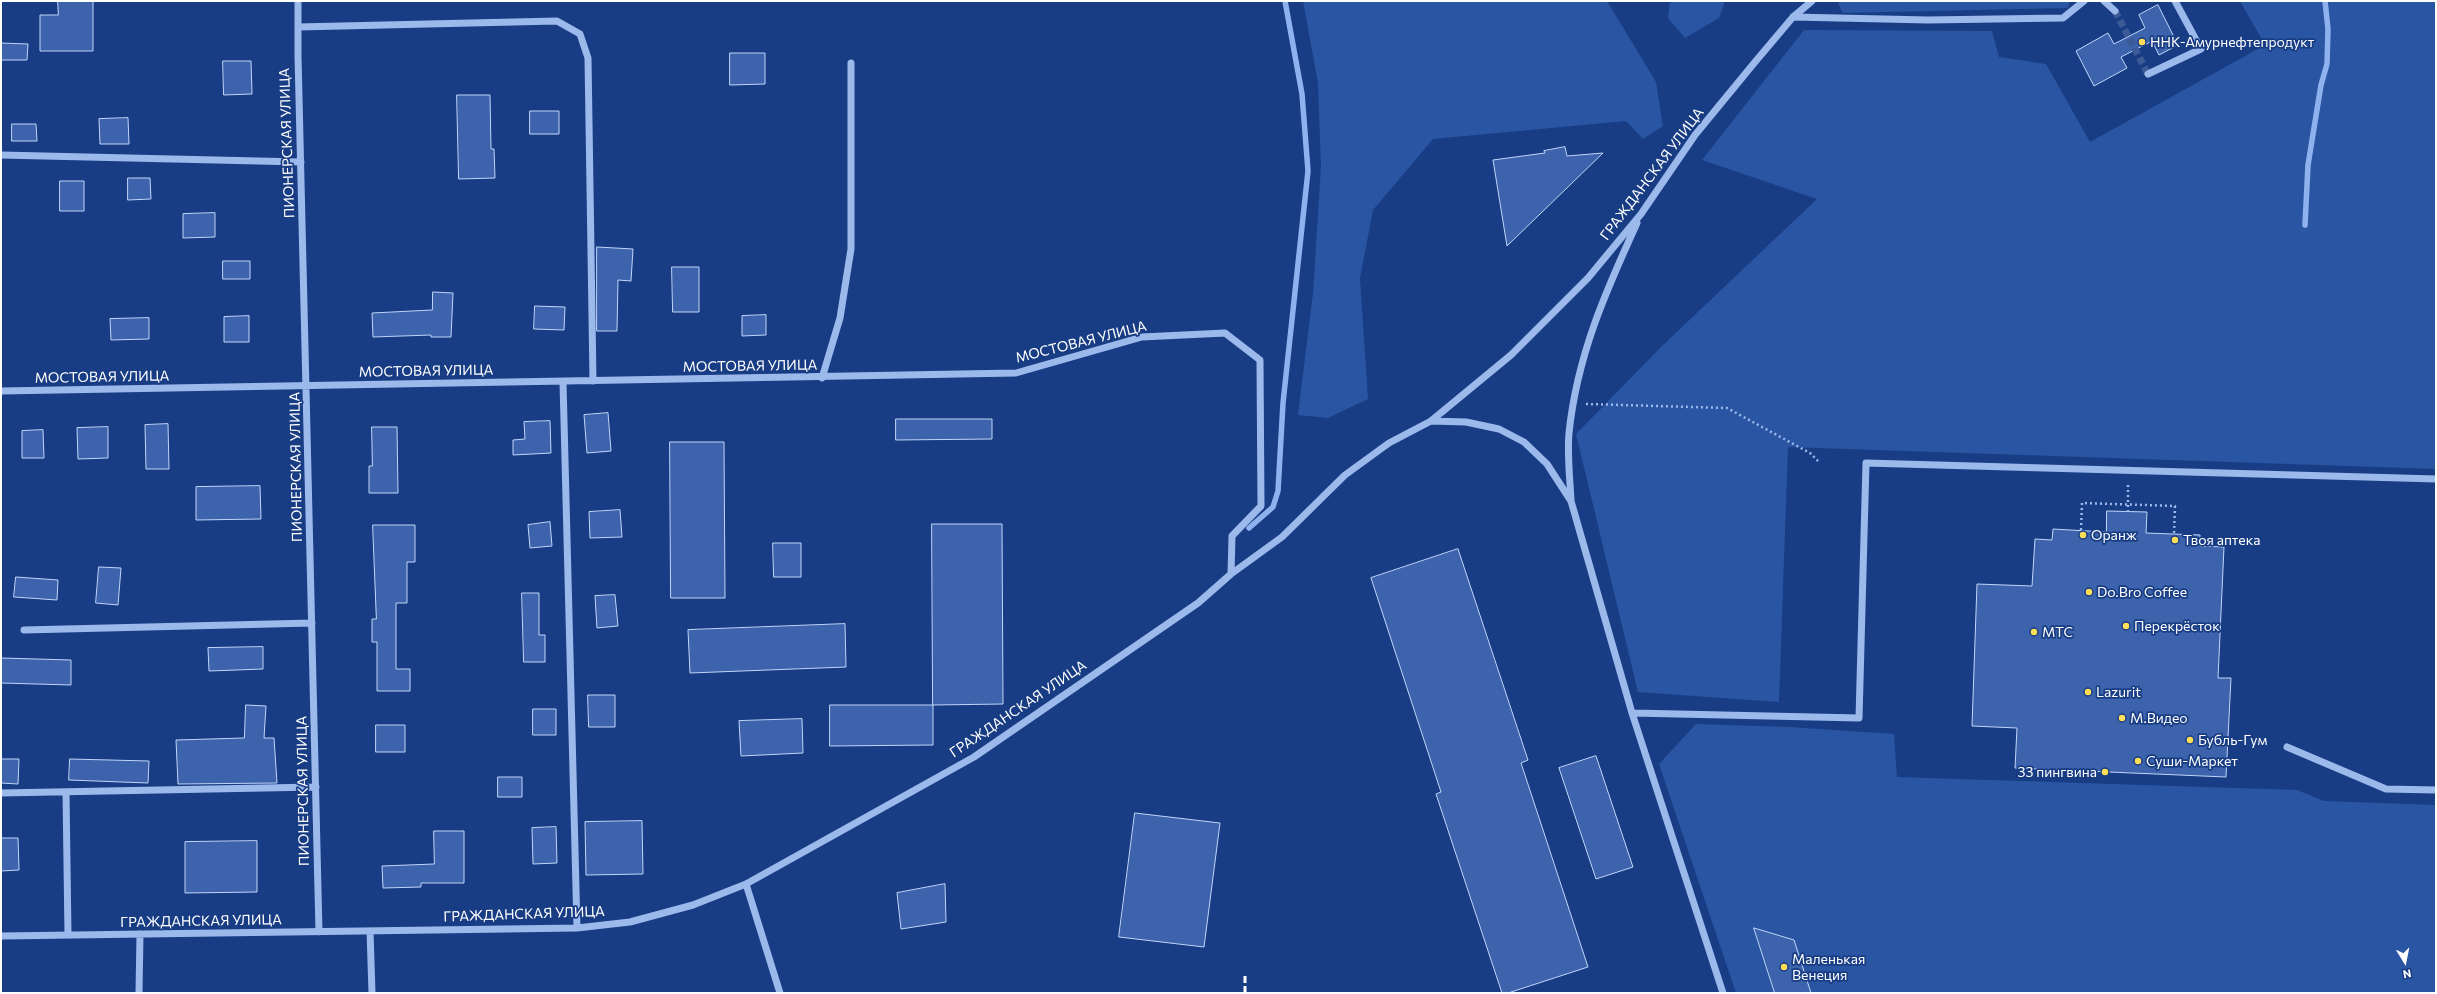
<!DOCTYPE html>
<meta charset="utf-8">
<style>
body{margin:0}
#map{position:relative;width:2437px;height:994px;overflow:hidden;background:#183d84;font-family:Commissioner,sans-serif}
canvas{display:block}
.frame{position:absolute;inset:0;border:2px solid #fff;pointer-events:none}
.north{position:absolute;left:2385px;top:942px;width:40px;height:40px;-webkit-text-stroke:3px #183d84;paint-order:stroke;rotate:170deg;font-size:11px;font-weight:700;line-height:16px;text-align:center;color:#fff}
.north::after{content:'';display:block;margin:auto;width:14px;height:18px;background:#fff;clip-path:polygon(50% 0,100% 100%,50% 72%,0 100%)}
</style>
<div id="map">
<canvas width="2437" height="994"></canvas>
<div class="frame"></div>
<div class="north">N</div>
</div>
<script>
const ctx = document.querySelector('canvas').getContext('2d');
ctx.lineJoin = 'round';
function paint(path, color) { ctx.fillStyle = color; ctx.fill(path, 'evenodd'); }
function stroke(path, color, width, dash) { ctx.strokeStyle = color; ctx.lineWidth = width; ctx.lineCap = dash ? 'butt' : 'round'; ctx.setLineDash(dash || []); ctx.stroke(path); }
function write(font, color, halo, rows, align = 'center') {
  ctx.font = font + ' Commissioner,sans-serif'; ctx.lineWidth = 3.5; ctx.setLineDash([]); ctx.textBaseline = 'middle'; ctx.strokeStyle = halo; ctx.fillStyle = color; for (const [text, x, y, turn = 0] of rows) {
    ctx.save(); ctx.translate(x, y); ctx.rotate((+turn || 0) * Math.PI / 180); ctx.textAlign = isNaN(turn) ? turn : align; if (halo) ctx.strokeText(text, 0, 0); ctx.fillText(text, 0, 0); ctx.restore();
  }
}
paint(new Path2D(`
 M 1303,1 L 1607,1 L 1656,82 L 1663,126 L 1643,139 L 1626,121 L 1433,139 L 1373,210 L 1360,278 L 1368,399 L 1328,418 L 1298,415 L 1313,293 L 1321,166 L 1318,83 Z
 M 1670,1 L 1725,1 L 1719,18 L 1685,38 L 1668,18 Z
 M 2070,1 L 2068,8 L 1842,13 L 1838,2 Z
 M 2240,1 L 2436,1 L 2436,469 L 1788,447 L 1779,702 L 1638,692 L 1576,434 L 1663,345 L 1817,199 L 1702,160 L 1804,30 L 1992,31 L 1999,57 L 2046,64 L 2090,142 L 2265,45 Z
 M 1696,724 L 1789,727 L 1894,734 L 1897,777 L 2297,790 L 2324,801 L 2436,805 L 2436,993 L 1736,993 L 1659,764 Z`), '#2a55a3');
stroke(new Path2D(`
 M 2305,225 L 2308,165 L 2321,85 L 2327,64 L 2328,29 L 2325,1
 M 1249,528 L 1273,507 L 1278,491 L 1283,403 L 1308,171 L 1302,94 L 1285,1`), '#8fb2ef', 5.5);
const building = new Path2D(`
 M 58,1 L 93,1 L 93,51 L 40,51 L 40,15 L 58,15 Z
 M 2158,5 L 2178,45 L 2159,55 L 2152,41 L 2121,57 L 2127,68 L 2094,86 L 2076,51 L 2108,33 L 2114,44 L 2145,28 L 2139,15 Z
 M 1,43 L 28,44 L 27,60 L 1,60 Z
 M 730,53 L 765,53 L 765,84 L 730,85 Z
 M 223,61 L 251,61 L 252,94 L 224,95 Z
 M 457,95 L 490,95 L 491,149 L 494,149 L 495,178 L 459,179 Z
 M 530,111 L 559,111 L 559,134 L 530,134 Z
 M 128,118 L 129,144 L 100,144 L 99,119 Z
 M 12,124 L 36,124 L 37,141 L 12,141 Z
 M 1565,147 L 1567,156 L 1603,153 L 1507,246 L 1493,160 L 1545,153 L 1544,151 Z
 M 128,178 L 150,178 L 151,199 L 128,200 Z
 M 60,181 L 84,181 L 84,211 L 60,211 Z
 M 215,213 L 215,237 L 183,238 L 183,214 Z
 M 597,247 L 633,249 L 631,281 L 618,280 L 617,331 L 597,331 Z
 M 223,261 L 250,261 L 250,279 L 223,279 Z
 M 672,267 L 699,267 L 699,312 L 673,312 Z
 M 433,292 L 453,293 L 451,337 L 431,337 L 431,335 L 373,337 L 372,313 L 432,310 Z
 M 535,306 L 565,307 L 564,330 L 534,329 Z
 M 766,315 L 766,335 L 742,336 L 742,316 Z
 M 249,316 L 249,342 L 224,342 L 224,317 Z
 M 149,318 L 149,339 L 111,340 L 110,319 Z
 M 608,413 L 611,451 L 587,453 L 584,415 Z
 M 896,419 L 992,419 L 992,439 L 896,440 Z
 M 550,421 L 551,453 L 513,455 L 513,440 L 525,439 L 524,422 Z
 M 168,424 L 169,469 L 146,469 L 145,425 Z
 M 108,427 L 108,458 L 78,459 L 77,428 Z
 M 372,427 L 397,427 L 398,493 L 369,493 L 369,466 L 372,466 Z
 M 43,430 L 44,458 L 22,458 L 22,431 Z
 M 670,442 L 724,442 L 725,598 L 671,598 Z
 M 260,486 L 261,519 L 196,520 L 196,487 Z
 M 620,510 L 622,537 L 590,538 L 589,512 Z
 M 2107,511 L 2147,512 L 2146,533 L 2200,535 L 2200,546 L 2224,547 L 2218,678 L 2231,678 L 2226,777 L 2015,768 L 2017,728 L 1972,726 L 1977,584 L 2032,586 L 2035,539 L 2052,540 L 2053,529 L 2106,532 Z
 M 550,522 L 552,546 L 530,548 L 528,525 Z
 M 932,524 L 1002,524 L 1003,704 L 933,705 Z
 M 373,525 L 415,525 L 415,562 L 407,562 L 407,603 L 396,603 L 396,669 L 410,669 L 410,691 L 377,691 L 377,642 L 372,642 L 372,619 L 376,619 Z
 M 773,543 L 801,543 L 801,577 L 774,577 Z
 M 1458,549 L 1528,760 L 1521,763 L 1588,967 L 1508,993 L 1502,993 L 1436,794 L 1441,792 L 1371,578 Z
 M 99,567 L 121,568 L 118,605 L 96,603 Z
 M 16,577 L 58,580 L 57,600 L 14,597 Z
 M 522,593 L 539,593 L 539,635 L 545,635 L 545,662 L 524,662 Z
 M 615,595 L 618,626 L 597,628 L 595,596 Z
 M 845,624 L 846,667 L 690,673 L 688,630 Z
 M 263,647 L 263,669 L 209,671 L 208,648 Z
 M 1,658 L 71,660 L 71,685 L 1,683 Z
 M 588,695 L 615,695 L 615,727 L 589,727 Z
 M 246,705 L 266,706 L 264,738 L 274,738 L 277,783 L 178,784 L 176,740 L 244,738 Z
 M 830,705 L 933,705 L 933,745 L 830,746 Z
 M 533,709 L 556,709 L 556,735 L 533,735 Z
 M 802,719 L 803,753 L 741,756 L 739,721 Z
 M 376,725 L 405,725 L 405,752 L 376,752 Z
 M 1596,756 L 1633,867 L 1596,879 L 1559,768 Z
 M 1,759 L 19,759 L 18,784 L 1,783 Z
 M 70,759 L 149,761 L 148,783 L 69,780 Z
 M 498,777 L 522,777 L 522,797 L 498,797 Z
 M 1135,813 L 1220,823 L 1204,947 L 1119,937 Z
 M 642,821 L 643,874 L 586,875 L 585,822 Z
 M 556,827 L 557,863 L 533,864 L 532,828 Z
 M 434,831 L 464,831 L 464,883 L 421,883 L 421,887 L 383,888 L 382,866 L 434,864 Z
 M 1,838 L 18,838 L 19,870 L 1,871 Z
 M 257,841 L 257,892 L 185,893 L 185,842 Z
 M 945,884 L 946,922 L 901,929 L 897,893 Z
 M 1754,928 L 1794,940 L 1811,993 L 1775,993 Z`);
paint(building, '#3c63ab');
stroke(building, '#c1d6f9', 1);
stroke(new Path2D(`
 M 2115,11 L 2148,74`), '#3b5a96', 7, [7, 3.5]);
stroke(new Path2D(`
 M 1586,404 L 1727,408 L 1810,453 L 1818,461
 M 2128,512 L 2128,482
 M 2081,530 L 2082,503 L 2175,506 L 2174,534`), '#9cb9ec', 2.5, [2, 3]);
stroke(new Path2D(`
 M 298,1 L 298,56 L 319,932
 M 2104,1 L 2115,11
 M 1793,17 L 1928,20 L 2063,18 L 2084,1
 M 298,27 L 557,21 L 580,34 L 588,58 L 593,381
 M 2148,74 L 2201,49 L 2175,1
 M 1,155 L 301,162
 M 822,378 L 840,318 L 851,249 L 851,63
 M 563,382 L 577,928
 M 1,391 L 1016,373 L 1142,337 L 1225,333 L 1260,360 L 1261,506 L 1232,536 L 1231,574
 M 1431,421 L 1466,422 L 1499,429 L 1524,442 L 1547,464 L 1571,501 L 1632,713 L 1723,993
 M 1571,500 C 1570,479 1567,455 1569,433 C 1577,356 1605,293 1637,223
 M 24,630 L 312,623
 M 1632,713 L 1859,718 L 1866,463 L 2436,479
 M 2287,747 L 2386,789 L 2436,790
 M 66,792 L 68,935
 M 1,793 L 316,787
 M 746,884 L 780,993
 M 370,931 L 372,993
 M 1,936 L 577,928 L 630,922 L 693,905 L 746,884 L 974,757 L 1198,603 L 1231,574 L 1282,537 L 1345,475 L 1389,443 L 1431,421 L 1511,355 L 1588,278 L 1641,214 L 1695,135 L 1755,62 L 1793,17 L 1812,1
 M 139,993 L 140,934`), '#9cb9ec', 7);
stroke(new Path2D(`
 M 1245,976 L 1245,993`), '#fff', 3, [7, 3]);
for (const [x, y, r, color] of [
 [2142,42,4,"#ffde58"],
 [2083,535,4,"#ffde58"],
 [2175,540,4,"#ffde58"],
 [2089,592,4,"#ffde58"],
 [2126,626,4,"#ffde58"],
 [2034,632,4,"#ffde58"],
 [2088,692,4,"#ffde58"],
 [2122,718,4,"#ffde58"],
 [2190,740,4,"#ffde58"],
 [2138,761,4,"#ffde58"],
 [2105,772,4,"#ffde58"],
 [1784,967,4,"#ffde58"]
]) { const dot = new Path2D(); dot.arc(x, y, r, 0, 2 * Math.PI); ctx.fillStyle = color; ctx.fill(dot); stroke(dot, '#183d84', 1.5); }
write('14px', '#fff', '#183d84', [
 ["ННК-Амурнефтепродукт",2150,42],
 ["Оранж",2091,535],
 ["Твоя аптека",2183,540],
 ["Do.Bro Coffee",2097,592],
 ["Перекрёсток",2134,626],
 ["МТС",2042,632],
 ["Lazurit",2096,692],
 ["М.Видео",2130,718],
 ["Бубль-Гум",2198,740],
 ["Суши-Маркет",2146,761],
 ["33 пингвина",2097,772,"right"],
 ["Маленькая",1792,959],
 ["Венеция",1792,975]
], 'left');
write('14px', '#fff', '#183d84', [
 ["ПИОНЕРСКАЯ УЛИЦА",287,143,-92],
 ["ГРАЖДАНСКАЯ УЛИЦА",1652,174,-53],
 ["МОСТОВАЯ УЛИЦА",1081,342,-14],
 ["МОСТОВАЯ УЛИЦА",750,366,-1],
 ["МОСТОВАЯ УЛИЦА",426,371,-1],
 ["МОСТОВАЯ УЛИЦА",102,377,-1],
 ["ПИОНЕРСКАЯ УЛИЦА",296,467,-91],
 ["ГРАЖДАНСКАЯ УЛИЦА",1018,709,-34],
 ["ПИОНЕРСКАЯ УЛИЦА",303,791,-91],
 ["ГРАЖДАНСКАЯ УЛИЦА",524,914,-2],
 ["ГРАЖДАНСКАЯ УЛИЦА",201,921,-1]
]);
</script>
